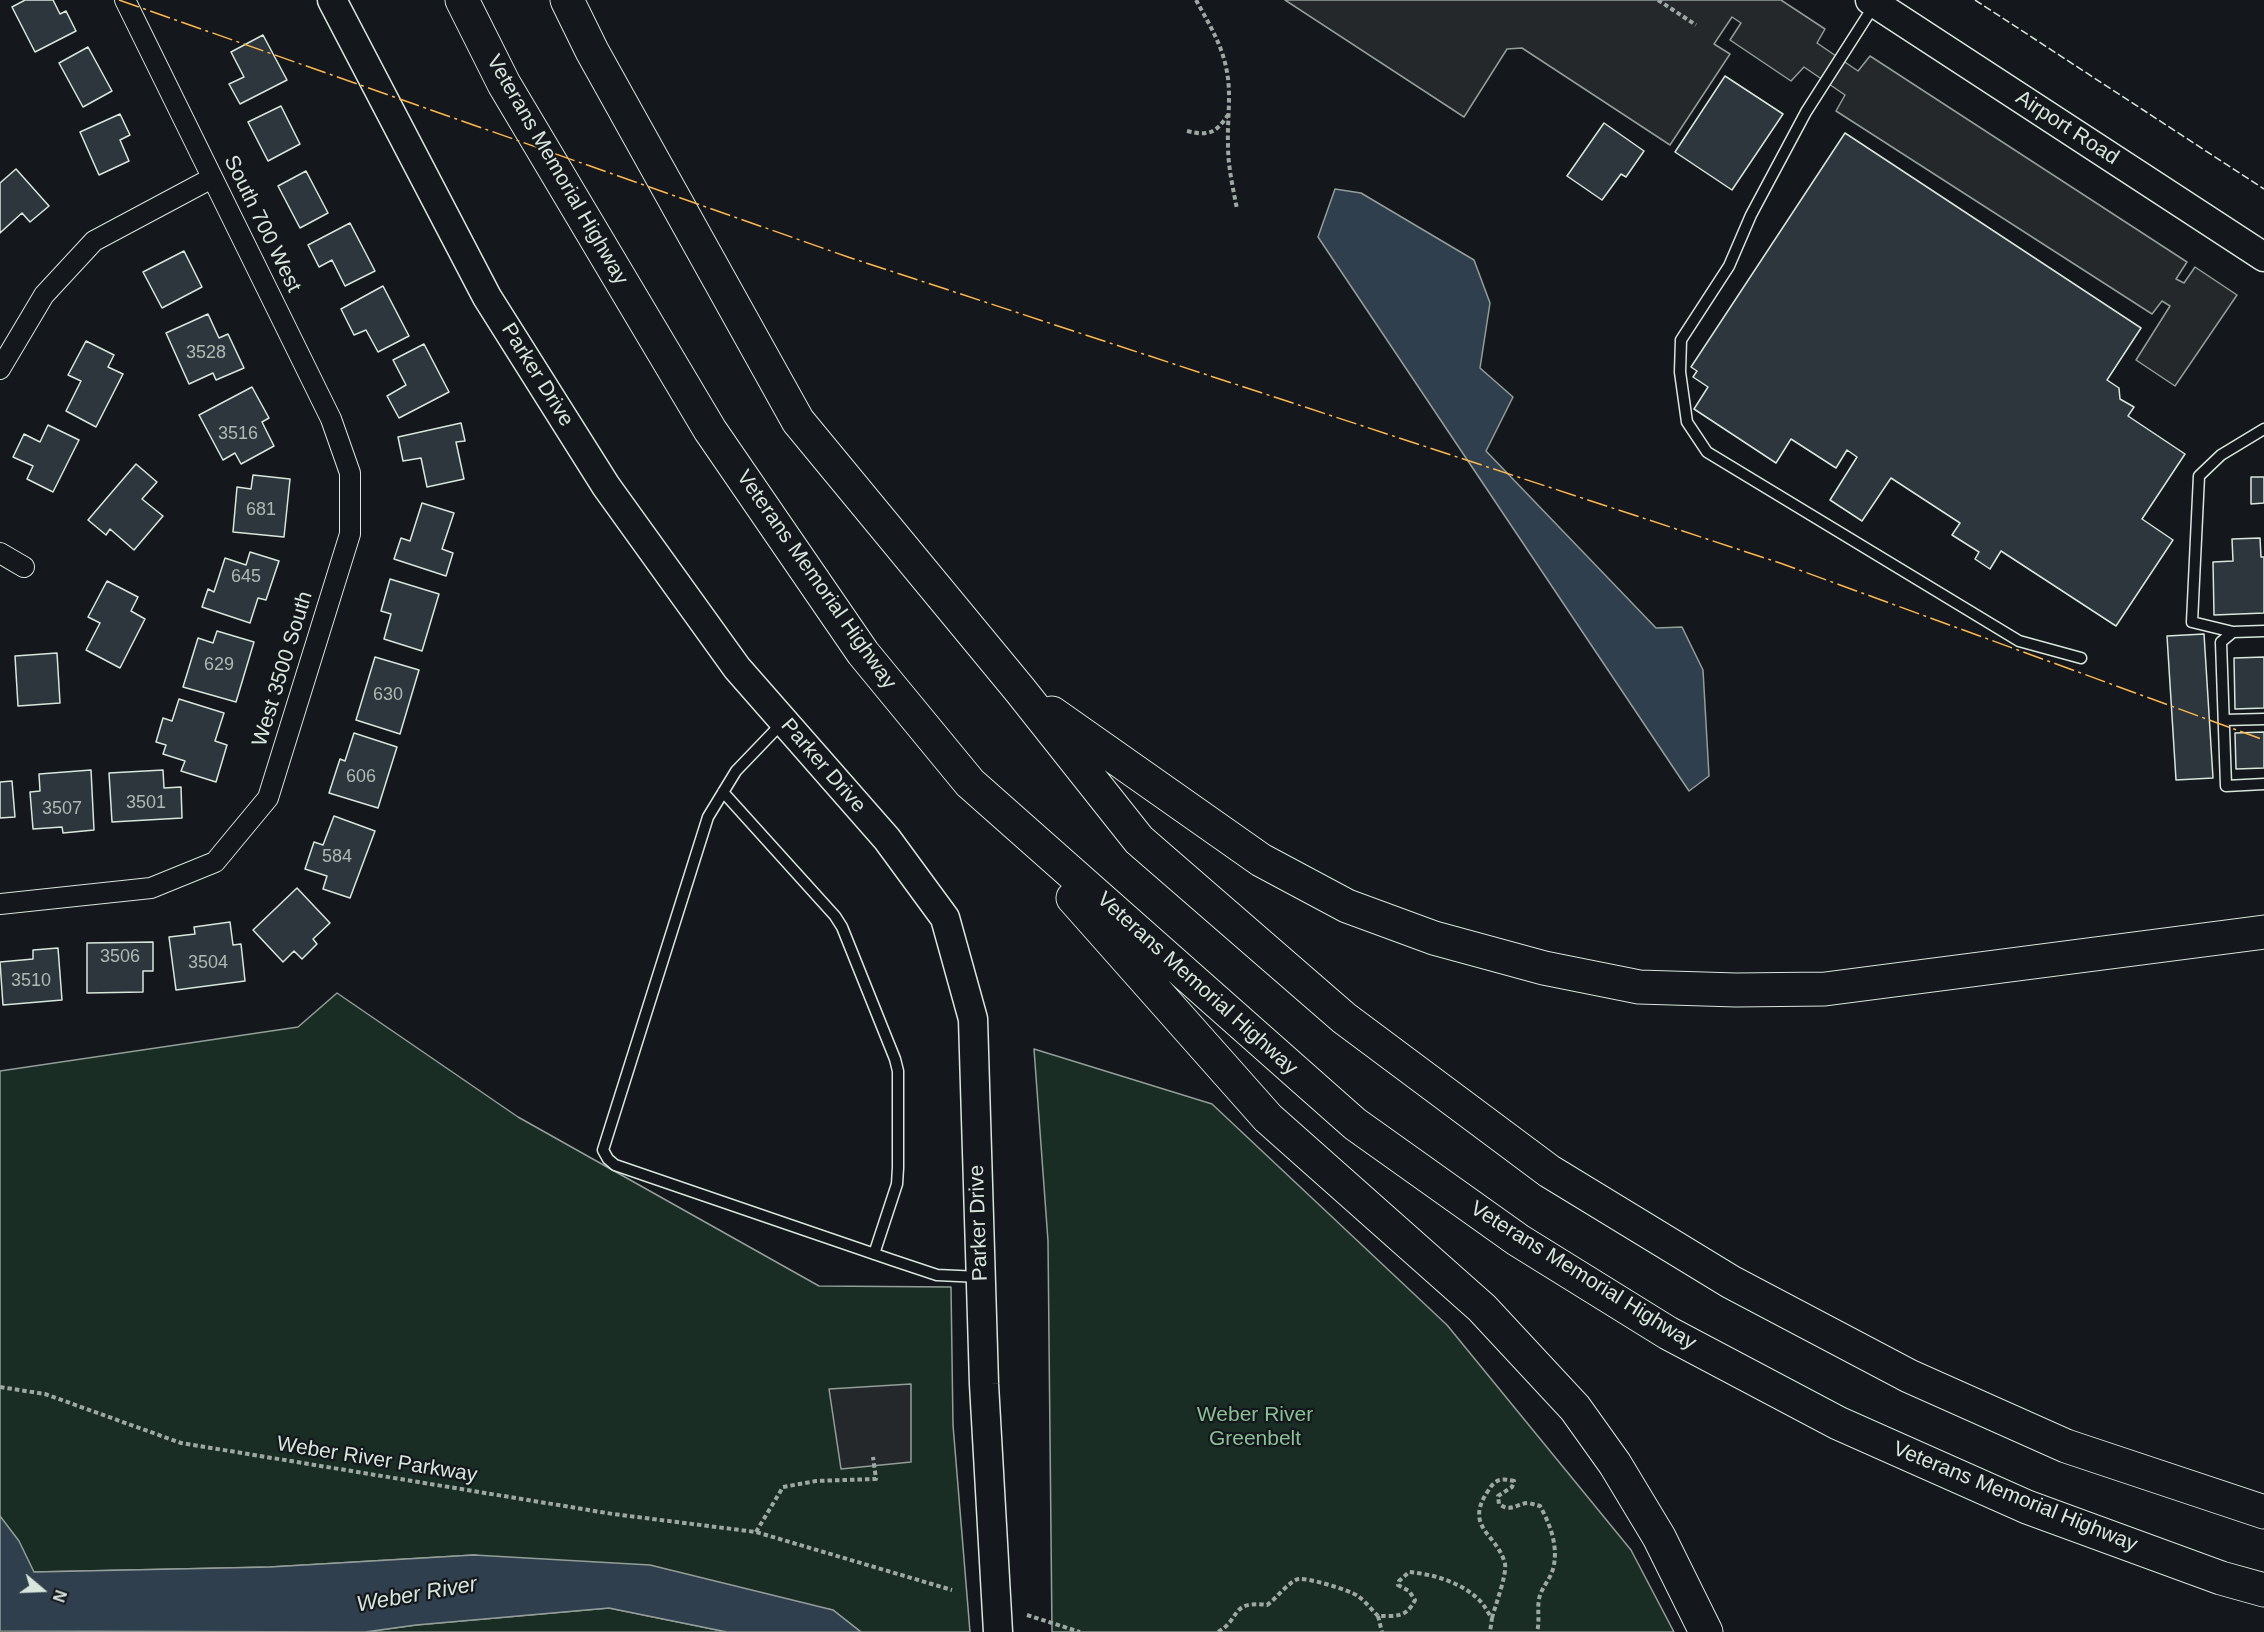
<!DOCTYPE html>
<style>
body{margin:0}
#map{position:relative;width:2264px;height:1632px;overflow:hidden;background:#14181c;font-family:Arial,sans-serif}
canvas{display:block}
.north{position:absolute;left:12px;top:1560px;width:60px;height:60px;-webkit-text-stroke:4px #14181c;paint-order:stroke;rotate:109deg;font-size:16px;font-weight:700;line-height:24px;text-align:center;color:#d8e6dc}
.north::after{content:'';display:block;margin:auto;width:21px;height:27px;background:#d8e6dc;clip-path:polygon(50% 0,100% 100%,50% 72%,0 100%)}
</style>
<div id="map">
<canvas width="2264" height="1632"></canvas>
<div class="north">N</div>
</div>
<script>
const ctx = document.querySelector('canvas').getContext('2d');
ctx.lineJoin = 'round';
function paint(path, color) { ctx.fillStyle = color; ctx.fill(path, 'evenodd'); }
function stroke(path, color, width, dash) { ctx.strokeStyle = color; ctx.lineWidth = width; ctx.lineCap = dash ? 'butt' : 'round'; ctx.setLineDash(dash || []); ctx.stroke(path); }
function write(font, color, halo, rows, align = 'center') {
  ctx.font = font + ' Arial,sans-serif'; ctx.lineWidth = 4.5; ctx.setLineDash([]); ctx.textBaseline = 'middle'; ctx.strokeStyle = halo; ctx.fillStyle = color; for (const [text, x, y, turn = 0] of rows) {
    ctx.save(); ctx.translate(x, y); ctx.rotate((+turn || 0) * Math.PI / 180); ctx.textAlign = isNaN(turn) ? turn : align; if (halo) ctx.strokeText(text, 0, 0); ctx.fillText(text, 0, 0); ctx.restore();
  }
}
const green = new Path2D(`
 M 337,993 L 518,1117 L 819,1286 L 951,1287 L 953,1425 L 970,1632 L 861,1632 L 833,1610 L 474,1555 L 270,1567 L 34,1572 L 0,1570 L 0,1071 L 298,1027 Z
 M 1034,1049 L 1212,1104 L 1447,1325 L 1631,1550 L 1674,1632 L 1052,1632 L 1048,1241 Z
 M 609,1608 L 727,1632 L 365,1632 L 416,1625 Z`);
paint(green, '#1a2d24');
stroke(green, '#939e99', 1.5);
const parking = new Path2D(`
 M 1285,0 L 1781,0 L 1825,29 L 1817,43 L 1858,71 L 1870,56 L 2187,262 L 2176,279 L 2184,283 L 2195,267 L 2237,295 L 2175,386 L 2136,360 L 2170,306 L 2162,301 L 2152,314 L 1836,111 L 1845,95 L 1804,67 L 1791,81 L 1730,40 L 1741,23 L 1732,17 L 1714,44 L 1730,54 L 1670,145 L 1522,48 L 1507,49 L 1464,117 Z
 M 911,1384 L 911,1462 L 841,1469 L 829,1389 Z`);
paint(parking, '#24282b');
stroke(parking, '#939e99', 1.5);
const water = new Path2D(`
 M 1335,189 L 1361,193 L 1474,260 L 1490,303 L 1480,368 L 1513,397 L 1486,451 L 1656,628 L 1682,627 L 1703,670 L 1709,776 L 1689,791 L 1318,237 Z
 M 0,1516 L 19,1541 L 34,1572 L 270,1567 L 474,1555 L 650,1565 L 833,1610 L 861,1632 L 727,1632 L 609,1608 L 416,1625 L 365,1632 L 0,1631 Z`);
paint(water, '#2f3f4d');
stroke(water, '#939e99', 1.5);
const building = new Path2D(`
 M 25,0 L 53,0 L 60,14 L 66,11 L 76,31 L 35,52 L 12,7 Z
 M 263,35 L 287,80 L 240,104 L 229,84 L 244,77 L 231,52 Z
 M 88,47 L 112,91 L 83,107 L 59,63 Z
 M 1725,76 L 1783,114 L 1732,190 L 1675,152 Z
 M 281,106 L 300,144 L 268,161 L 248,122 Z
 M 120,114 L 130,135 L 120,140 L 129,161 L 99,175 L 80,132 Z
 M 1604,123 L 1644,151 L 1626,177 L 1621,174 L 1602,200 L 1567,176 Z
 M 1845,133 L 2141,328 L 2107,380 L 2119,388 L 2120,399 L 2134,407 L 2128,416 L 2185,454 L 2142,519 L 2173,540 L 2116,626 L 2001,551 L 1990,569 L 1975,559 L 1979,552 L 1952,535 L 1960,523 L 1891,478 L 1862,521 L 1830,500 L 1857,457 L 1847,450 L 1836,468 L 1791,439 L 1776,463 L 1694,409 L 1708,387 L 1693,377 L 1697,371 L 1691,367 Z
 M 16,169 L 49,206 L 30,222 L 22,213 L 0,233 L 0,183 Z
 M 306,171 L 328,213 L 300,228 L 278,186 Z
 M 350,223 L 375,271 L 345,286 L 332,260 L 319,267 L 308,245 Z
 M 184,251 L 202,287 L 162,308 L 143,272 Z
 M 383,286 L 409,336 L 378,352 L 366,330 L 354,335 L 341,309 Z
 M 208,314 L 219,338 L 228,334 L 244,368 L 216,380 L 213,373 L 189,384 L 166,333 Z
 M 86,341 L 114,355 L 108,367 L 123,374 L 96,427 L 66,411 L 81,381 L 68,375 Z
 M 424,344 L 449,392 L 399,418 L 387,396 L 406,385 L 393,360 Z
 M 252,387 L 269,418 L 262,422 L 274,446 L 241,464 L 235,453 L 223,460 L 199,415 Z
 M 461,423 L 465,441 L 456,442 L 464,479 L 427,487 L 421,458 L 403,461 L 398,437 Z
 M 48,425 L 79,440 L 53,492 L 27,479 L 33,466 L 13,457 L 24,434 L 40,442 Z
 M 136,464 L 157,482 L 142,499 L 163,516 L 134,550 L 110,529 L 106,535 L 88,520 Z
 M 253,475 L 290,479 L 284,537 L 233,532 L 237,487 L 251,489 Z
 M 2251,477 L 2264,477 L 2264,503 L 2251,504 Z
 M 422,503 L 454,513 L 442,549 L 453,553 L 446,576 L 394,559 L 401,538 L 410,541 Z
 M 2260,538 L 2261,557 L 2264,557 L 2264,613 L 2214,615 L 2213,562 L 2233,561 L 2232,539 Z
 M 250,552 L 279,561 L 266,600 L 258,598 L 250,623 L 202,607 L 208,589 L 214,592 L 225,558 L 246,565 Z
 M 390,579 L 439,594 L 422,651 L 384,639 L 391,614 L 381,611 Z
 M 107,581 L 138,597 L 131,611 L 145,619 L 120,668 L 86,650 L 100,623 L 88,617 Z
 M 217,631 L 254,642 L 236,702 L 183,687 L 198,638 L 213,643 Z
 M 2204,634 L 2213,778 L 2176,780 L 2167,636 Z
 M 57,653 L 60,703 L 18,706 L 15,656 Z
 M 375,657 L 419,670 L 400,734 L 356,720 Z
 M 2264,657 L 2264,708 L 2235,709 L 2234,658 Z
 M 179,699 L 224,713 L 215,741 L 227,745 L 216,782 L 181,771 L 185,761 L 163,754 L 166,745 L 156,742 L 163,718 L 172,721 Z
 M 2264,732 L 2264,768 L 2236,769 L 2235,733 Z
 M 354,733 L 397,747 L 378,808 L 329,793 L 340,759 L 345,761 Z
 M 91,770 L 94,830 L 63,833 L 62,827 L 33,829 L 30,792 L 40,791 L 39,774 Z
 M 163,770 L 164,788 L 181,787 L 182,818 L 112,822 L 109,773 Z
 M 12,781 L 15,817 L 0,818 L 0,782 Z
 M 334,816 L 375,831 L 350,898 L 323,889 L 327,876 L 305,869 L 314,842 L 323,845 Z
 M 297,888 L 330,923 L 313,939 L 317,944 L 302,959 L 294,951 L 283,962 L 253,930 Z
 M 230,922 L 233,945 L 241,944 L 245,981 L 176,990 L 169,937 L 195,934 L 194,927 Z
 M 153,942 L 153,971 L 143,971 L 143,992 L 87,993 L 87,943 Z
 M 58,948 L 62,1000 L 3,1005 L 0,962 L 33,959 L 33,950 Z`);
paint(building, '#2c363c');
stroke(building, '#d8e6dc', 1.5);
const lane = new Path2D(`
 M 1875,4 L 1806,112 L 1751,215 L 1729,266 L 1681,340 L 1680,372 L 1687,422 L 1707,452 L 2019,641 L 2081,658
 M 2264,429 L 2221,455 L 2199,476 L 2192,622 L 2233,632 L 2264,631
 M 2233,632 L 2221,642 L 2226,786 L 2264,784
 M 2224,720 L 2264,719
 M 784,721 L 736,771 L 708,817 L 603,1150 L 608,1159 L 615,1165 L 892,1260 L 937,1275 L 980,1277
 M 723,792 L 835,916 L 842,927 L 895,1059 L 898,1071 L 898,1168 L 897,1184 L 874,1254`);
const street = new Path2D(`
 M 0,369 L 44,295 L 94,241 L 212,178
 M 0,553 L 24,567
 M 0,904 L 151,888 L 215,862 L 268,798 L 350,534 L 350,473 L 331,419 L 125,0`);
const secondary = new Path2D(`
 M 332,0 L 487,297 L 606,486 L 737,668 L 887,839 L 945,918 L 973,1019 L 984,1384 L 998,1632
 M 1870,0 L 2264,257`);
const highway = new Path2D(`
 M 462,0 L 504,84 L 710,430 L 863,653 L 970,783 L 1355,1124 L 1518,1240 L 1668,1333 L 1838,1423 L 2027,1507 L 2221,1578 L 2264,1590
 M 567,0 L 592,51 L 798,421 L 1020,690 L 1139,840 L 1344,1018 L 1549,1171 L 1731,1282 L 1909,1376 L 2066,1446 L 2264,1512
 M 1052,713 L 1261,860 L 1347,906 L 1434,938 L 1544,968 L 1639,987 L 1736,990 L 1825,989 L 2264,932
 M 1073,898 L 1268,1118 L 1482,1308 L 1575,1408 L 1615,1464 L 1659,1537 L 1706,1632`);
stroke(lane, '#d8e6dc', 13);
stroke(street, '#d8e6dc', 22);
stroke(secondary, '#d8e6dc', 31);
stroke(highway, '#d8e6dc', 35);
stroke(new Path2D(`
 M 1196,0 C 1208,22 1221,43 1226,67 C 1232,93 1227,119 1228,145 C 1228,167 1233,188 1237,209
 M 1658,0 L 1696,25
 M 1187,131 C 1208,136 1215,134 1228,115
 M 0,1387 L 45,1394 L 181,1443 L 613,1514 L 756,1532 L 952,1590
 M 756,1532 L 783,1487 L 816,1481 L 876,1479 L 873,1457
 M 1027,1615 L 1080,1632
 M 1378,1616 L 1382,1632
 M 1492,1618 C 1495,1606 1507,1575 1505,1564 C 1498,1534 1463,1528 1488,1491 C 1495,1479 1501,1478 1514,1481 L 1512,1487 L 1498,1496 L 1499,1504 C 1511,1513 1517,1503 1529,1503 C 1533,1504 1536,1505 1540,1506 C 1550,1524 1559,1547 1553,1569 C 1550,1580 1541,1588 1539,1599 C 1537,1610 1540,1621 1537,1632
 M 1218,1632 C 1241,1619 1230,1600 1267,1605 C 1276,1599 1290,1580 1299,1579 C 1309,1578 1349,1590 1358,1596 C 1365,1601 1372,1610 1378,1616 C 1397,1616 1406,1618 1415,1600 L 1409,1591 L 1398,1585 L 1399,1581 L 1409,1572 C 1433,1574 1464,1583 1481,1602 C 1485,1606 1488,1613 1492,1618 L 1490,1632`), '#9da8a2', 4, [4.5, 3]);
stroke(lane, '#14181c', 10);
stroke(street, '#14181c', 20);
stroke(secondary, '#14181c', 28);
stroke(highway, '#14181c', 33);
stroke(new Path2D(`
 M 1975,0 L 2264,189`), '#d8e6dc', 1.5, [8, 3]);
stroke(new Path2D(`
 M 119,0 L 848,257 L 1780,563 L 2264,740`), '#ffb74d', 1.5, [21, 4.5, 3, 4.5]);
write('18px', '#adbab4', null, [
 ["3528",206,353],
 ["3516",238,434],
 ["681",261,510],
 ["645",246,577],
 ["629",219,665],
 ["630",388,695],
 ["606",361,777],
 ["3501",146,803],
 ["3507",62,809],
 ["584",337,857],
 ["3506",120,957],
 ["3504",208,963],
 ["3510",31,981]
]);
write('21px', '#d8e6dc', '#14181c', [
 ["Airport Road",2067,128,33],
 ["Veterans Memorial Highway",557,170,60],
 ["South 700 West",262,224,64],
 ["Parker Drive",537,375,58],
 ["Veterans Memorial Highway",816,580,55],
 ["West 3500 South",283,669,-73],
 ["Parker Drive",823,766,49],
 ["Veterans Memorial Highway",1197,984,42],
 ["Parker Drive",979,1223,-92],
 ["Veterans Memorial Highway",1583,1276,32],
 ["Weber River Parkway",377,1460,9],
 ["Veterans Memorial Highway",2015,1497,22]
]);
write('21px', '#8ac095', '#14181c', [
 ["Weber River",1255,1415],
 ["Greenbelt",1255,1439]
]);
write('italic 22px', '#d8e6dc', '#14181c', [
 ["Weber River",417,1595,-10]
]);
</script>
